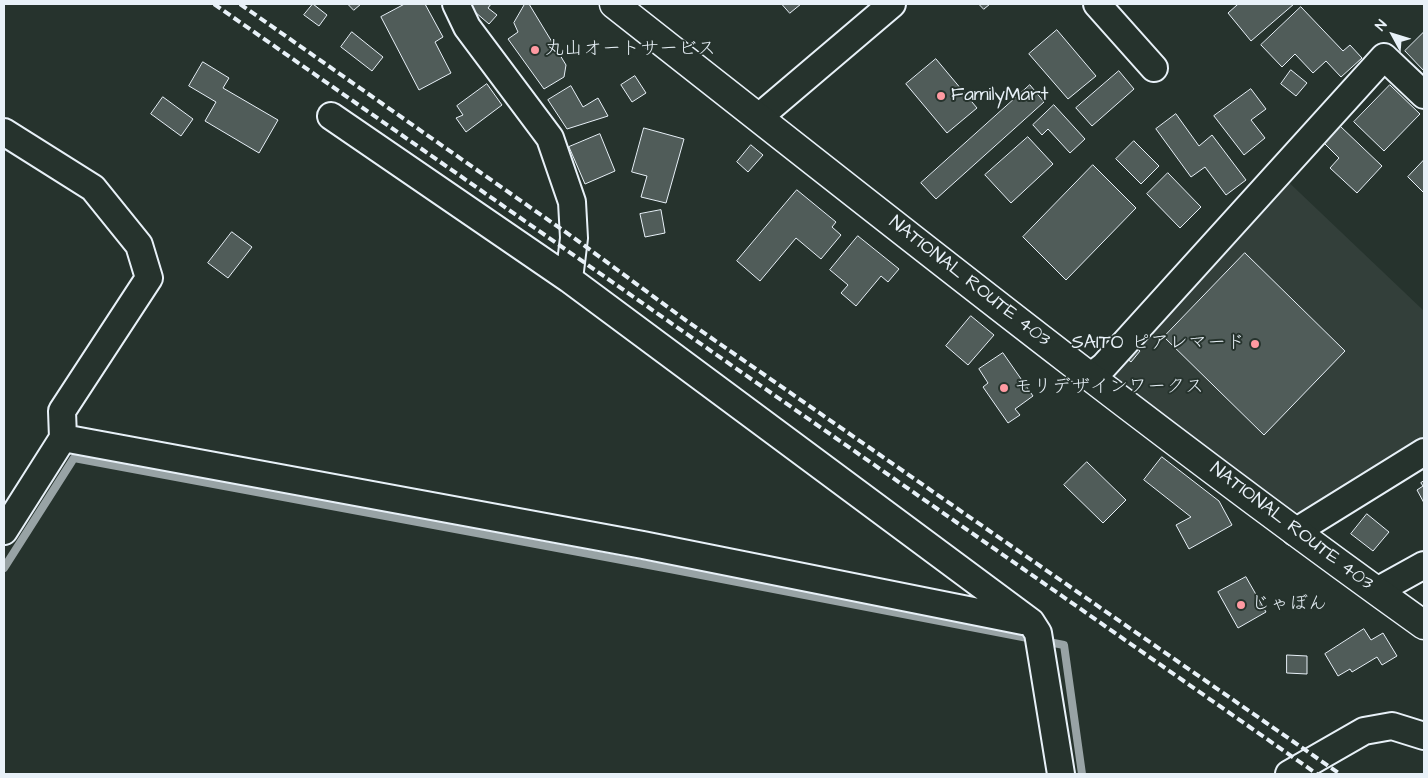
<!DOCTYPE html>
<meta charset="utf-8">
<style>
body{margin:0}
#map{position:relative;width:1428px;height:778px;overflow:hidden;background:#26332d;font-family:"Architects Daughter",sans-serif}
canvas{display:block}
.frame{position:absolute;inset:0;border:5px solid #e8f1f8;pointer-events:none}
.north{position:absolute;left:1368px;top:10px;width:50px;height:50px;-webkit-text-stroke:4px #26332d;paint-order:stroke;rotate:309deg;font-size:14px;font-weight:700;line-height:20px;text-align:center;color:#e8f1f8}
.north::after{content:'';display:block;margin:auto;width:18px;height:22px;background:#e8f1f8;clip-path:polygon(50% 0,100% 100%,50% 72%,0 100%)}
</style>
<div id="map">
<canvas width="1428" height="778"></canvas>
<div class="frame"></div>
<div class="north">N</div>
</div>
<script>
const ctx = document.querySelector('canvas').getContext('2d');
ctx.lineJoin = 'round';
function paint(path, color) { ctx.fillStyle = color; ctx.fill(path, 'evenodd'); }
function stroke(path, color, width, dash) { ctx.strokeStyle = color; ctx.lineWidth = width; ctx.lineCap = dash ? 'butt' : 'round'; ctx.setLineDash(dash || []); ctx.stroke(path); }
function write(font, color, halo, rows, align = 'center') {
  ctx.font = font + ' "Architects Daughter","Klee One",sans-serif'; ctx.lineWidth = 4; ctx.setLineDash([]); ctx.textBaseline = 'middle'; ctx.strokeStyle = halo; ctx.fillStyle = color; for (const [text, x, y, turn = 0] of rows) {
    ctx.save(); ctx.translate(x, y); ctx.rotate((+turn || 0) * Math.PI / 180); ctx.textAlign = isNaN(turn) ? turn : align; if (halo) ctx.strokeText(text, 0, 0); ctx.fillText(text, 0, 0); ctx.restore();
  }
}
paint(new Path2D(`
 M 1279,173 L 1424,311 L 1424,452 L 1295,532 L 1090,377 Z`), '#333f3a');
stroke(new Path2D(`
 M 4,568 L 74,458 L 670,569 L 1064,645 L 1082,774`), '#98a3a5', 8);
const building = new Path2D(`
 M 313,4 L 327,15 L 319,26 L 304,15 Z
 M 348,4 L 361,4 L 354,10 Z
 M 405,4 L 425,4 L 443,37 L 435,42 L 451,73 L 419,90 L 381,17 Z
 M 471,4 L 491,4 L 488,8 L 497,15 L 489,24 L 475,12 Z
 M 525,4 L 529,4 L 566,65 L 564,77 L 544,89 L 508,39 L 518,32 L 514,23 Z
 M 782,4 L 801,4 L 790,13 Z
 M 979,4 L 990,4 L 984,9 Z
 M 1236,4 L 1294,4 L 1251,41 L 1228,13 L 1237,5 Z
 M 1301,7 L 1343,51 L 1350,45 L 1362,58 L 1341,77 L 1326,61 L 1313,73 L 1295,54 L 1282,67 L 1261,45 Z
 M 1057,30 L 1096,76 L 1068,99 L 1029,54 Z
 M 352,32 L 383,57 L 372,71 L 341,47 Z
 M 1424,32 L 1424,71 L 1405,51 Z
 M 936,59 L 977,108 L 947,133 L 906,84 Z
 M 203,62 L 229,78 L 223,88 L 278,120 L 259,153 L 205,121 L 216,102 L 189,86 Z
 M 1291,70 L 1307,83 L 1296,96 L 1281,84 Z
 M 1119,71 L 1134,89 L 1092,126 L 1076,108 Z
 M 635,76 L 646,93 L 632,102 L 621,85 Z
 M 487,84 L 502,105 L 466,132 L 456,118 L 463,115 L 457,106 Z
 M 1030,85 L 1044,102 L 936,199 L 921,183 Z
 M 1390,85 L 1420,114 L 1384,151 L 1354,122 Z
 M 571,86 L 583,107 L 598,98 L 608,116 L 567,129 L 548,100 Z
 M 1251,89 L 1266,109 L 1251,120 L 1265,138 L 1244,155 L 1214,116 Z
 M 163,97 L 193,119 L 181,136 L 151,114 Z
 M 1054,105 L 1085,139 L 1070,153 L 1048,129 L 1042,135 L 1033,125 Z
 M 1176,114 L 1199,146 L 1212,135 L 1246,180 L 1226,195 L 1205,167 L 1191,177 L 1156,129 Z
 M 1340,126 L 1382,166 L 1357,193 L 1330,168 L 1339,158 L 1324,143 Z
 M 644,128 L 684,139 L 666,203 L 641,197 L 647,176 L 632,172 Z
 M 600,134 L 615,171 L 585,184 L 569,147 Z
 M 1028,137 L 1053,164 L 1011,203 L 985,175 Z
 M 1134,141 L 1159,166 L 1141,184 L 1116,159 Z
 M 751,145 L 763,155 L 748,172 L 737,162 Z
 M 1424,160 L 1424,193 L 1408,177 Z
 M 1093,165 L 1136,208 L 1066,280 L 1023,237 Z
 M 1168,173 L 1201,207 L 1180,228 L 1147,194 Z
 M 797,190 L 836,222 L 832,227 L 841,235 L 821,259 L 796,238 L 760,281 L 737,261 Z
 M 661,210 L 665,233 L 645,237 L 640,214 Z
 M 232,232 L 252,247 L 228,278 L 208,263 Z
 M 858,236 L 899,269 L 888,282 L 881,276 L 856,306 L 841,293 L 848,285 L 830,270 Z
 M 1245,253 L 1345,351 L 1264,435 L 1164,337 Z
 M 971,316 L 994,335 L 968,365 L 946,346 Z
 M 1134,346 L 1140,351 L 1131,362 L 1125,357 Z
 M 1003,353 L 1033,396 L 1015,409 L 1020,415 L 1008,423 L 983,387 L 988,383 L 979,369 Z
 M 1162,457 L 1219,501 L 1232,525 L 1189,549 L 1176,525 L 1191,517 L 1144,480 Z
 M 1087,462 L 1126,500 L 1103,523 L 1064,485 Z
 M 1424,481 L 1424,503 L 1417,490 L 1423,486 L 1421,483 Z
 M 1367,514 L 1389,532 L 1373,551 L 1351,534 Z
 M 1246,577 L 1266,612 L 1238,628 L 1218,592 Z
 M 1364,629 L 1371,640 L 1383,633 L 1397,656 L 1382,665 L 1377,657 L 1352,672 L 1350,669 L 1338,676 L 1325,654 Z
 M 1287,655 L 1307,656 L 1307,674 L 1287,673 Z`);
paint(building, '#505c59');
stroke(building, '#e8f1f8', 1);
const minor = new Path2D(`
 M 456,4 L 467,27 L 550,138 L 572,202 L 574,238 L 569,279 L 1031,622 L 1038,633 L 1061,774
 M 1097,4 L 1154,68
 M 331,116 L 569,279
 M 759,117 L 892,4
 M 4,132 L 93,188 L 139,245 L 149,278 L 62,411 L 63,438 L 4,531
 M 1090,377 L 1104,366 L 1384,57 L 1424,95
 M 63,438 L 643,545 L 1023,621
 M 1295,532 L 1424,452
 M 1377,591 L 1424,565
 M 1289,774 L 1364,731 L 1392,726 L 1424,736`);
const highway = new Path2D(`
 M 614,4 C 881,214 1147,427 1424,625`);
stroke(minor, '#e8f1f8', 30);
stroke(highway, '#e8f1f8', 31);
stroke(minor, '#26332d', 26);
stroke(highway, '#26332d', 28);
stroke(new Path2D(`
 M 214,4 L 1317,774
 M 240,4 L 574,238 L 684,319 L 1340,774`), '#e8f1f8', 4, [8, 4]);
for (const [x, y, r, color] of [
 [535,50,5,"#ff9aa2"],
 [941,96,5,"#ff9aa2"],
 [1255,344,5,"#ff9aa2"],
 [1004,388,5,"#ff9aa2"],
 [1241,605,5,"#ff9aa2"]
]) { const dot = new Path2D(); dot.arc(x, y, r, 0, 2 * Math.PI); ctx.fillStyle = color; ctx.fill(dot); stroke(dot, '#26332d', 2); }
write('19px', '#e8f1f8', '#26332d', [
 ["丸山オートサービス",545,50],
 ["FamilyMart",951,96],
 ["SAITO ピアレマード",1245,344,"right"],
 ["モリデザインワークス",1014,388],
 ["じゃぼん",1251,605]
], 'left');
write('19px', '#e8f1f8', '#26332d', [
 ["NATIONAL ROUTE 403",969,282,38],
 ["NATIONAL ROUTE 403",1291,527,37]
]);
</script>
